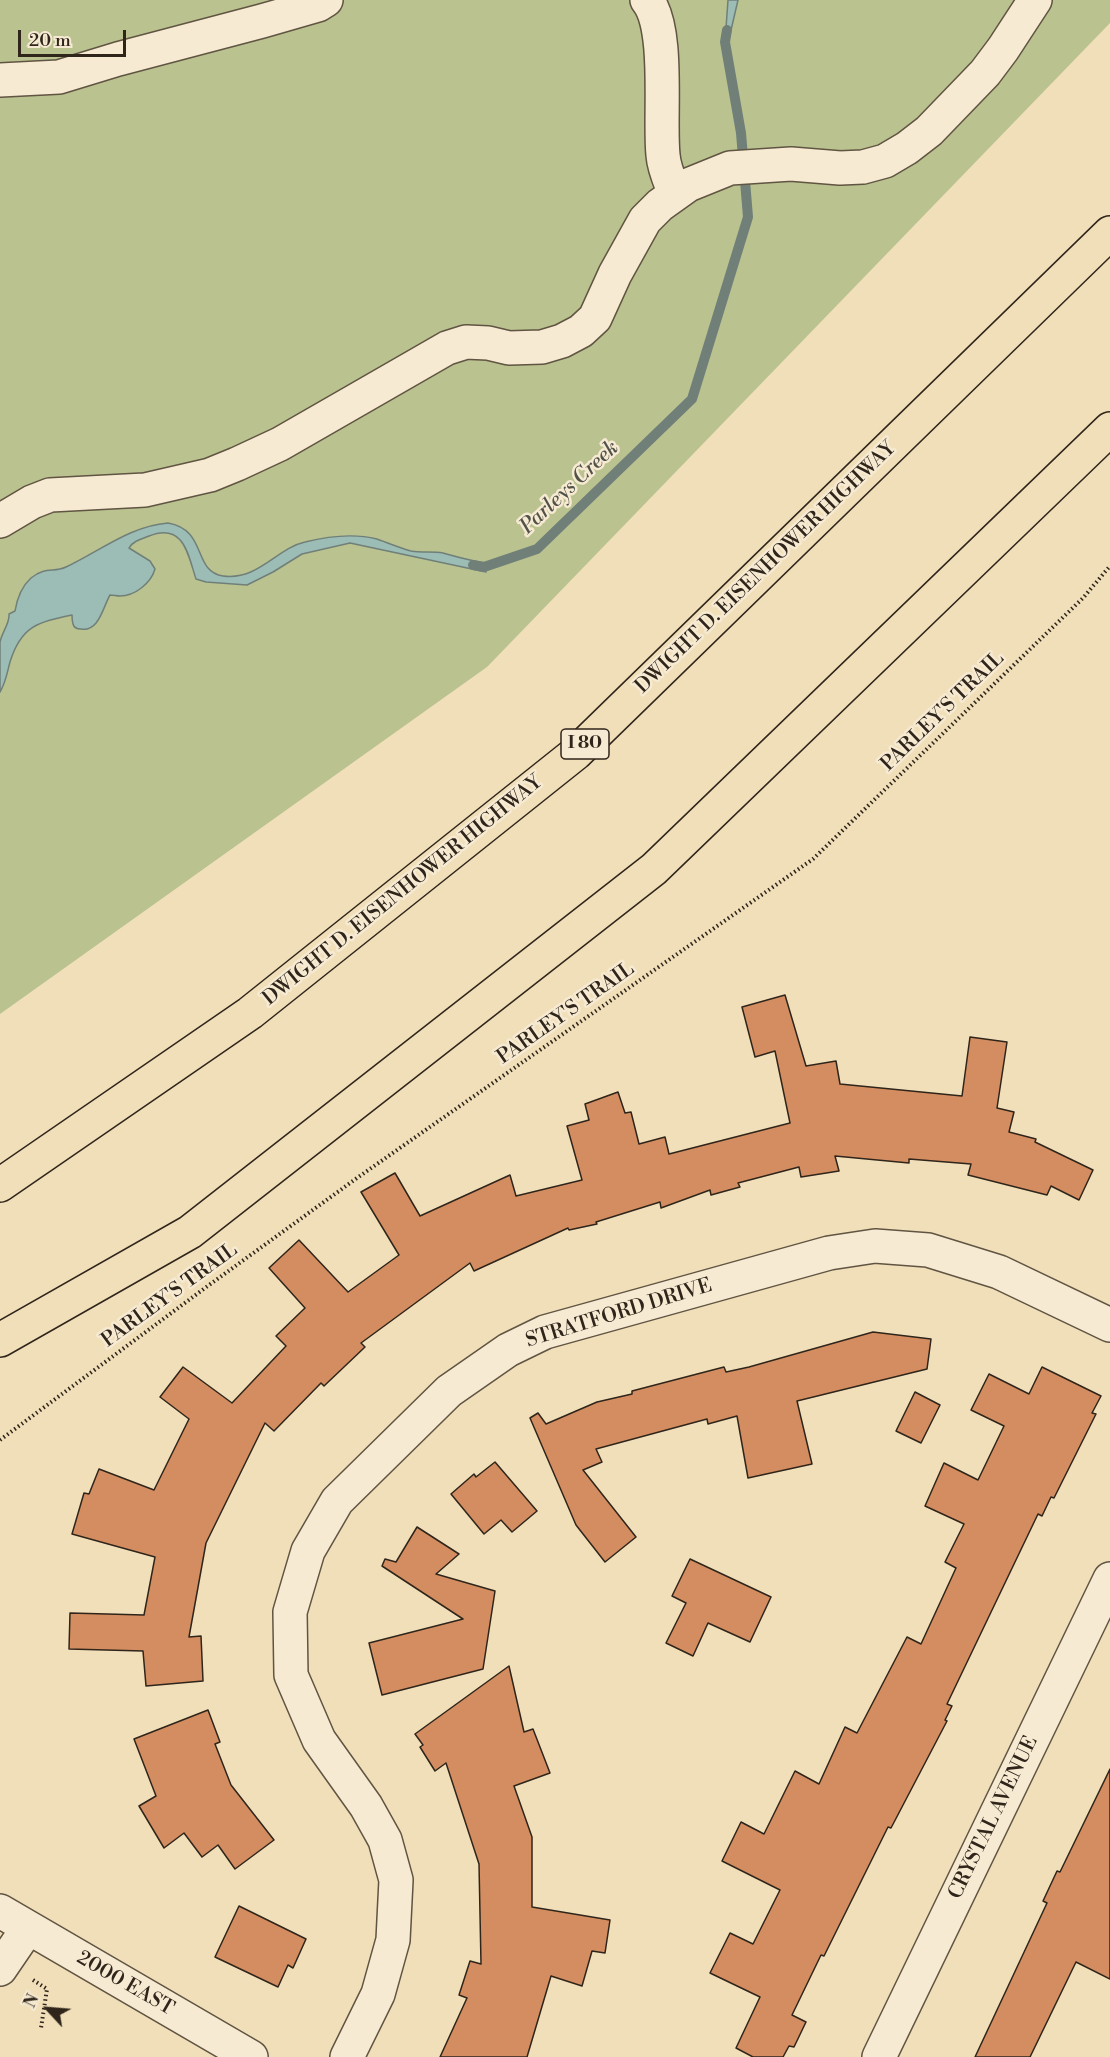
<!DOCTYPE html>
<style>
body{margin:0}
#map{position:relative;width:1110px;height:2057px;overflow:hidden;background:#f1dfba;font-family:"Libre Bodoni",serif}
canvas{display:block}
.north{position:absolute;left:18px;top:1979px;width:60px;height:60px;-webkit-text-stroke:4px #f6ead2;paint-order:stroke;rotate:296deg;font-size:16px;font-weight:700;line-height:24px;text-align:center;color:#2f251a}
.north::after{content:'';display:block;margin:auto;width:21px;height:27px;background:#2f251a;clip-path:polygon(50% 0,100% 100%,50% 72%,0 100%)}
.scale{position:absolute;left:18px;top:30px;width:108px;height:27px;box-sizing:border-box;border:3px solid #2f251a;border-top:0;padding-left:8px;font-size:18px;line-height:21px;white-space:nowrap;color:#2f251a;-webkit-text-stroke:4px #f6ead2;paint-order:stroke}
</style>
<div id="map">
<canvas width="1110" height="2057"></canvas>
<div class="north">N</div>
<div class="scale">20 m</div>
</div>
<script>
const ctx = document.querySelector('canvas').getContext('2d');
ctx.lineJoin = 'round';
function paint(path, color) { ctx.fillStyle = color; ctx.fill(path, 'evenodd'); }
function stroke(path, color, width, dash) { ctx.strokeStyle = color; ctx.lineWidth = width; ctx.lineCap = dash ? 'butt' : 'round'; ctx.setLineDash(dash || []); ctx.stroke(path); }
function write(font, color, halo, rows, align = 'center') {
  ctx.font = font + ' "Libre Bodoni",serif'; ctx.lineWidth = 5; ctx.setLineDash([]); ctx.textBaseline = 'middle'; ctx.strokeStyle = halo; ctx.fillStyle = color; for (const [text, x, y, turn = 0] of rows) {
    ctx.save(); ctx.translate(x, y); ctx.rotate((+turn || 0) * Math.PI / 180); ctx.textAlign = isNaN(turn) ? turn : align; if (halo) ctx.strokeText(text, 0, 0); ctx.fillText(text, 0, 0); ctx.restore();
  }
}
paint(new Path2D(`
 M 0,0 L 1110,0 L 1110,23 L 487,667 L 0,1014 Z`), '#bac290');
const water = new Path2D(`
 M 728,0 L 738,0 L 728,43 L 725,42 Z
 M 168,523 C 208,530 192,571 223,576 C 258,581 277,548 305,542 C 329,536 353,533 377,539 C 388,543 400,548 411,551 C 422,553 433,551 443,553 C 456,557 470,560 483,563 L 486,572 L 350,543 L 302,554 L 273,572 L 247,585 L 206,582 L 196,579 C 188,555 184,522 149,536 C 141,539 133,541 129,548 L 150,561 L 155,569 C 151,583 135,596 120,596 C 117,596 113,595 110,595 C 103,607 99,632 81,629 C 78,629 74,628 73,624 C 72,621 72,618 72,615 C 38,622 21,626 10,662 C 7,673 6,682 0,692 C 0,676 0,658 0,642 C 2,632 10,623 9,614 L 15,611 C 17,599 21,587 31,578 C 46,566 53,573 66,567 C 100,551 130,526 168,523 Z`);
paint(water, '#9cbcb6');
stroke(water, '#708078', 1.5);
stroke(new Path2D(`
 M 473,565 L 484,567 L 537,549 L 692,399 L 748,217 L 741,133 L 725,42 L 727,30`), '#708078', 10);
const building = new Path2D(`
 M 785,995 L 806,1066 L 836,1061 L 840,1084 L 962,1096 L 970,1037 L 1007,1042 L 997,1108 L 1014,1112 L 1009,1132 L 1036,1139 L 1035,1142 L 1093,1170 L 1079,1200 L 1051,1186 L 1047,1195 L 968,1175 L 971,1164 L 909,1159 L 909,1163 L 835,1156 L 839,1171 L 801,1177 L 799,1167 L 738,1183 L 740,1187 L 711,1195 L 710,1190 L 661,1208 L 660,1202 L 596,1222 L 597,1224 L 569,1230 L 568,1228 L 474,1271 L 470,1263 L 361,1343 L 365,1347 L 324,1386 L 321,1383 L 274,1431 L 265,1423 L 206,1543 L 189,1637 L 201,1636 L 203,1681 L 146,1686 L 143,1651 L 69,1649 L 70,1613 L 144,1615 L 155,1557 L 72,1534 L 84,1493 L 89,1494 L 99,1469 L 154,1490 L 189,1419 L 160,1397 L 183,1367 L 232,1403 L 286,1346 L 276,1336 L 305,1308 L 269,1268 L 299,1240 L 348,1292 L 399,1255 L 361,1192 L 395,1173 L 420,1216 L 510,1175 L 516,1196 L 582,1180 L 567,1126 L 589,1120 L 585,1104 L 618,1092 L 625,1113 L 631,1112 L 639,1144 L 665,1137 L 669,1154 L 790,1123 L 775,1051 L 755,1057 L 742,1007 Z
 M 873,1332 L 931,1339 L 927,1369 L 797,1401 L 812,1464 L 748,1478 L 737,1416 L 708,1424 L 707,1419 L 596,1449 L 602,1462 L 583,1470 L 636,1537 L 605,1562 L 576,1525 L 530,1418 L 538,1413 L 546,1424 L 597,1402 L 632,1394 L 632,1391 L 724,1367 L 726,1372 L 749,1367 Z
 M 1042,1367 L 1101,1396 L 1092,1413 L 1096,1414 L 1054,1498 L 1051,1497 L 1042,1516 L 1038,1514 L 947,1704 L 952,1706 L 945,1720 L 947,1721 L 891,1828 L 888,1827 L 824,1956 L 821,1955 L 792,2015 L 806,2022 L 794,2047 L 789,2046 L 783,2057 L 753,2057 L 736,2048 L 760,1997 L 710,1973 L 730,1933 L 753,1944 L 780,1890 L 722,1861 L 741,1822 L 764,1834 L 795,1771 L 819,1784 L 845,1727 L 857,1733 L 907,1637 L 921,1644 L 956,1568 L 945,1562 L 964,1524 L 925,1506 L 944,1463 L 978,1480 L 1004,1426 L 971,1410 L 989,1374 L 1029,1394 Z
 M 915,1392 L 940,1405 L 921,1443 L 896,1431 Z
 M 495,1462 L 537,1511 L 512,1532 L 501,1520 L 484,1534 L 451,1494 L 474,1474 L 476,1477 Z
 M 417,1527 L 459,1554 L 436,1574 L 495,1591 L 483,1669 L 382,1695 L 369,1643 L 463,1619 L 382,1566 L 385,1559 L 396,1562 Z
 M 690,1559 L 771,1597 L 750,1642 L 708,1623 L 693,1656 L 666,1643 L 686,1603 L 672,1596 Z
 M 509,1666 L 524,1732 L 533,1729 L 550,1773 L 514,1786 L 532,1837 L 532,1907 L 610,1920 L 605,1953 L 592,1951 L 582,1986 L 551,1976 L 527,2057 L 440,2057 L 467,1998 L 459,1995 L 470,1961 L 481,1964 L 479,1864 L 446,1763 L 435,1771 L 420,1747 L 423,1745 L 415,1734 Z
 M 208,1710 L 220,1742 L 215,1744 L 231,1785 L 274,1840 L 235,1869 L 218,1845 L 202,1857 L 184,1833 L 164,1848 L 139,1806 L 156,1796 L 134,1739 Z
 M 1110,1769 L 1110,1979 L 1076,1962 L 1030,2057 L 975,2057 L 1047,1903 L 1043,1901 L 1057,1871 L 1060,1872 Z
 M 239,1906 L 306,1939 L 293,1968 L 288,1965 L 278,1987 L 215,1957 Z`);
paint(building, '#d38d61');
stroke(building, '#2f251a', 1.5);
const minor = new Path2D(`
 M 647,0 C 670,28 659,118 663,155 C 664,169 670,181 675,194
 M 0,80 L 59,77 L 118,59 L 262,21 L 318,5 L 326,0
 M 0,521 L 32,502 L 50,495 L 145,490 L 210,475 L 237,464 L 280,444 L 447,348 L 466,342 L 488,343 L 509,348 L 542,347 L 562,341 L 581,331 L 595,318 L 615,274 L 645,220 L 660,205 L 688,185 L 730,168 L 791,164 L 840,168 L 863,167 L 885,161 L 907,148 L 929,131 L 985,73 L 1003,49 L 1035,0
 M 0,1911 L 251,2057
 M 0,1969 L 28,1928
 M 347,2057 L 378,1994 L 393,1940 L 396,1880 L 385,1840 L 366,1806 L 319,1740 L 291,1675 L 290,1612 L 308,1551 L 337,1501 L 449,1391 L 508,1350 L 545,1332 L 829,1253 L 875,1246 L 928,1250 L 999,1272 L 1110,1325
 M 879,2057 L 1110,1579`);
const highway = new Path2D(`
 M 0,1185 L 250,1013 L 576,753 L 1110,233
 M 0,1340 L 190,1232 L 654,869 L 1110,429`);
stroke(minor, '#605442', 36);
stroke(highway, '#2f251a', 36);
stroke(new Path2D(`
 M 0,1440 L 205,1288 L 357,1178 L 813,859 L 1083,598 L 1110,566
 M 33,1980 L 47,1989 L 41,2028`), '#2f251a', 4, [1.5, 3]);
stroke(minor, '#f6ead2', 33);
stroke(highway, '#f1dfba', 33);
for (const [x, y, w] of [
 [585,744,48]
]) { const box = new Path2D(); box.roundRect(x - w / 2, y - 15, w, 30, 4.5); ctx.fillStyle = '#f6ead2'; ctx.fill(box); stroke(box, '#2f251a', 1.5); }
write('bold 18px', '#2f251a', null, [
 ["I 80",585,744]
]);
write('20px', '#2f251a', '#f6ead2', [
 ["DWIGHT D. EISENHOWER HIGHWAY",766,568,-44],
 ["PARLEY'S TRAIL",943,712,-44],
 ["DWIGHT D. EISENHOWER HIGHWAY",403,891,-39],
 ["PARLEY'S TRAIL",566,1014,-35],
 ["PARLEY'S TRAIL",170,1296,-36],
 ["STRATFORD DRIVE",619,1314,-17],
 ["CRYSTAL AVENUE",994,1818,-64],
 ["2000 EAST",125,1984,30]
]);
write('italic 21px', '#505249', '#f6ead2', [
 ["Parleys Creek",570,488,-43]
]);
</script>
